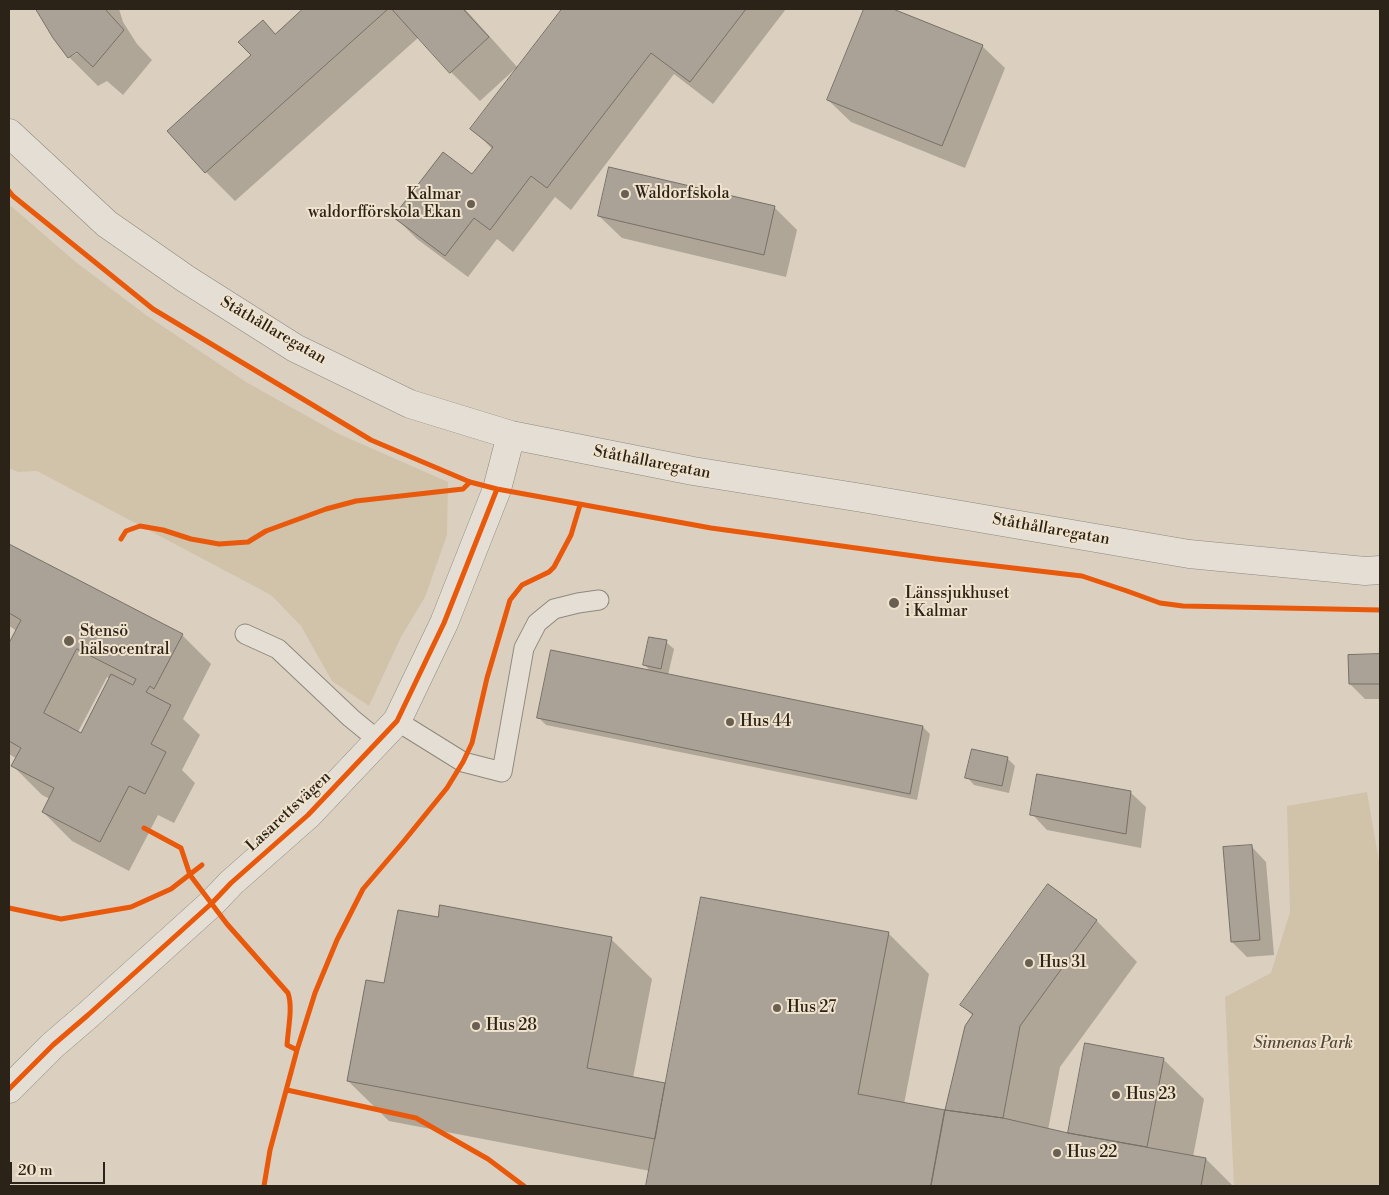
<!DOCTYPE html>
<meta charset="utf-8">
<style>
body{margin:0}
#map{position:relative;width:1389px;height:1195px;overflow:hidden;background:#dbd0bf;font-family:"Libre Bodoni",serif}
canvas{display:block}
.frame{position:absolute;inset:0;border:10px solid #2b2218;pointer-events:none}
.scale{position:absolute;left:10px;top:1162px;width:95px;height:22px;box-sizing:border-box;border:2px solid #2b2218;border-top:0;padding-left:6px;font-size:15px;line-height:18px;white-space:nowrap;color:#2b2218;-webkit-text-stroke:4px #f0e3cd;paint-order:stroke}
</style>
<div id="map">
<canvas width="1389" height="1195"></canvas>
<div class="frame"></div>
<div class="scale">20 m</div>
</div>
<script>
const ctx = document.querySelector('canvas').getContext('2d');
ctx.lineJoin = 'round';
function paint(path, color) { ctx.fillStyle = color; ctx.fill(path, 'evenodd'); }
function stroke(path, color, width, dash) { ctx.strokeStyle = color; ctx.lineWidth = width; ctx.lineCap = dash ? 'butt' : 'round'; ctx.setLineDash(dash || []); ctx.stroke(path); }
function write(font, color, halo, rows, align = 'center') {
  ctx.font = font + ' "Libre Bodoni",serif'; ctx.lineWidth = 4; ctx.setLineDash([]); ctx.textBaseline = 'middle'; ctx.strokeStyle = halo; ctx.fillStyle = color; for (const [text, x, y, turn = 0] of rows) {
    ctx.save(); ctx.translate(x, y); ctx.rotate((+turn || 0) * Math.PI / 180); ctx.textAlign = isNaN(turn) ? turn : align; if (halo) ctx.strokeText(text, 0, 0); ctx.fillText(text, 0, 0); ctx.restore();
  }
}
paint(new Path2D(`
 M 11,206 L 77,263 L 146,315 L 246,382 L 339,434 L 448,482 L 447,535 L 425,597 L 401,637 L 369,706 L 332,681 L 301,626 L 271,595 L 37,471 L 18,472 L 9,468 L 9,208 Z
 M 1367,792 L 1380,867 L 1380,1186 L 1234,1186 L 1225,997 L 1271,973 L 1290,912 L 1287,806 Z`), '#d1c2aa');
paint(new Path2D(`
 M 37,9 L 119,9 L 123,22 L 137,44 L 152,60 L 123,95 L 107,81 L 98,86 L 69,57 L 38,12 ZM 83,50 L 72,56 L 72,53 Z
 M 305,9 L 465,9 L 518,68 L 563,9 L 786,9 L 713,104 L 674,74 L 571,210 L 555,197 L 513,252 L 497,239 L 468,277 L 417,239 L 395,217 L 472,176 L 493,150 L 472,128 L 516,70 L 515,69 L 480,101 L 451,72 L 419,37 L 235,201 L 206,172 L 253,55 L 263,22 L 276,35 Z
 M 865,9 L 889,9 L 982,46 L 1005,68 L 965,168 L 851,122 L 828,100 Z
 M 774,207 L 797,230 L 786,277 L 622,238 L 599,216 Z
 M 9,545 L 182,635 L 211,664 L 183,719 L 200,735 L 182,770 L 195,783 L 174,823 L 158,815 L 129,871 L 72,841 L 43,812 L 50,799 L 42,795 L 13,766 L 17,759 L 9,754 L 9,646 L 17,631 L 9,626 ZM 107,677 L 110,679 L 82,734 L 78,732 Z
 M 666,642 L 674,649 L 668,675 L 923,727 L 930,734 L 917,800 L 546,725 L 538,717 L 651,672 L 644,664 Z
 M 1349,656 L 1380,656 L 1380,699 L 1365,699 L 1350,684 Z
 M 1007,758 L 1015,766 L 1009,793 L 974,785 L 967,777 Z
 M 1130,792 L 1146,807 L 1141,848 L 1047,830 L 1032,814 Z
 M 1251,846 L 1266,862 L 1274,955 L 1247,957 L 1232,942 Z
 M 1048,886 L 1097,921 L 1137,962 L 1060,1067 L 1048,1130 L 1069,1134 L 1086,1044 L 1163,1059 L 1204,1099 L 1193,1157 L 1206,1159 L 1233,1186 L 647,1186 L 650,1171 L 389,1121 L 348,1081 L 385,984 L 439,919 L 611,939 L 652,979 L 633,1078 L 666,1085 L 888,933 L 929,974 L 904,1104 L 946,1112 L 973,1016 L 962,1005 Z`), '#0003');
const building = new Path2D(`
 M 36,9 L 105,9 L 124,30 L 93,67 L 77,52 L 68,58 L 53,38 Z
 M 303,9 L 388,9 L 205,173 L 167,131 L 251,55 L 238,42 L 263,20 L 275,34 Z
 M 392,9 L 463,9 L 489,37 L 450,73 Z
 M 562,9 L 746,9 L 690,82 L 651,53 L 547,188 L 531,176 L 490,230 L 474,218 L 445,256 L 393,217 L 443,152 L 472,174 L 493,147 L 470,129 Z
 M 864,9 L 893,9 L 983,45 L 942,146 L 827,100 Z
 M 609,167 L 775,206 L 764,255 L 598,216 Z
 M 9,544 L 183,634 L 154,689 L 150,686 L 146,692 L 171,705 L 151,744 L 166,752 L 145,794 L 129,786 L 100,842 L 42,812 L 54,788 L 11,766 L 21,748 L 9,741 L 9,643 L 21,620 L 9,613 ZM 77,649 L 136,679 L 133,685 L 111,674 L 81,733 L 44,713 Z
 M 649,637 L 667,640 L 661,669 L 643,665 Z
 M 551,650 L 923,726 L 910,794 L 537,718 Z
 M 1380,654 L 1380,684 L 1349,684 L 1348,655 Z
 M 972,749 L 1008,757 L 1002,786 L 965,778 Z
 M 1037,774 L 1131,791 L 1126,834 L 1030,815 Z
 M 1252,845 L 1260,940 L 1231,942 L 1223,847 Z
 M 1048,884 L 1097,920 L 1020,1026 L 1003,1118 L 945,1110 L 965,1026 L 973,1014 L 960,1005 Z
 M 701,897 L 889,932 L 858,1094 L 945,1110 L 931,1186 L 646,1186 Z
 M 440,905 L 612,937 L 587,1068 L 665,1083 L 655,1139 L 347,1081 L 366,980 L 384,983 L 398,910 L 438,917 Z
 M 1085,1043 L 1164,1058 L 1147,1147 L 1068,1133 Z
 M 945,1110 L 1003,1118 L 1068,1133 L 1206,1158 L 1201,1186 L 931,1186 Z`);
paint(building, '#aaa296');
stroke(building, '#777066', 1);
const service = new Path2D(`
 M 245,634 L 278,649 L 351,718 L 379,741
 M 397,721 L 463,762 L 502,772 L 524,648 L 537,623 L 554,609 L 578,603 L 599,600`);
const minor = new Path2D(`
 M 9,133 L 107,224 L 186,279 L 295,348 L 410,404 L 511,435 L 693,471 L 862,498 L 1189,554 L 1365,571 L 1380,570
 M 9,1089 L 53,1045 L 88,1015 L 212,903 L 231,883 L 308,815 L 397,721 L 444,623 L 497,489 L 511,435`);
stroke(service, '#8f887d', 21);
stroke(minor, '#8f887d', 29);
stroke(service, '#e4ded4', 19);
stroke(minor, '#e4ded4', 28);
stroke(new Path2D(`
 M 9,191 L 13,196 L 153,309 L 371,440 L 470,482 L 497,489 L 711,528 L 936,559 L 1082,576 L 1127,591 L 1160,603 L 1183,606 L 1380,610
 M 121,539 L 126,531 L 140,526 L 163,530 L 191,539 L 219,544 L 248,542 L 266,531 L 326,509 L 356,501 L 463,489 L 470,482
 M 144,828 L 181,848 L 190,875 L 227,924 L 288,993 C 293,1007 288,1029 287,1045 L 297,1050
 M 9,908 L 61,919 L 131,907 L 171,889 L 202,865
 M 9,1089 L 53,1045 L 88,1015 L 212,903 L 231,883 L 308,815 L 397,721 L 444,623 L 497,489
 M 287,1090 L 416,1118 L 488,1159 L 524,1186
 M 264,1186 L 270,1150 L 297,1050 L 315,993 L 337,940 L 363,889 L 404,841 L 447,788 L 463,762 L 472,743 L 487,678 L 510,600 L 522,585 L 549,572 L 554,567 L 571,535 L 580,505`), '#e8590c', 5);
for (const [x, y, r, color] of [
 [625,194,5,"#695f52"],
 [471,204,5,"#695f52"],
 [894,603,6,"#695f52"],
 [69,641,6,"#695f52"],
 [730,722,5,"#695f52"],
 [1029,963,5,"#695f52"],
 [777,1008,5,"#695f52"],
 [476,1026,5,"#695f52"],
 [1116,1095,5,"#695f52"],
 [1057,1153,5,"#695f52"]
]) { const dot = new Path2D(); dot.arc(x, y, r, 0, 2 * Math.PI); ctx.fillStyle = color; ctx.fill(dot); stroke(dot, '#f0e3cd', 2); }
write('16px', '#2b2218', '#f0e3cd', [
 ["Waldorfskola",635,194],
 ["Kalmar",461,195,"right"],
 ["waldorfförskola Ekan",461,213,"right"],
 ["Länssjukhuset",905,594],
 ["i Kalmar",905,612],
 ["Stensö",80,632],
 ["hälsocentral",80,650],
 ["Hus 44",740,722],
 ["Hus 31",1039,963],
 ["Hus 27",787,1008],
 ["Hus 28",486,1026],
 ["Hus 23",1126,1095],
 ["Hus 22",1067,1153]
], 'left');
write('16px', '#2b2218', '#f0e3cd', [
 ["Ståthållaregatan",273,331,30],
 ["Ståthållaregatan",652,463,11],
 ["Ståthållaregatan",1051,530,10],
 ["Lasarettsvägen",289,812,-43]
]);
write('italic 16px', '#524738', '#f0e3cd', [
 ["Sinnenas Park",1303,1044]
]);
</script>
